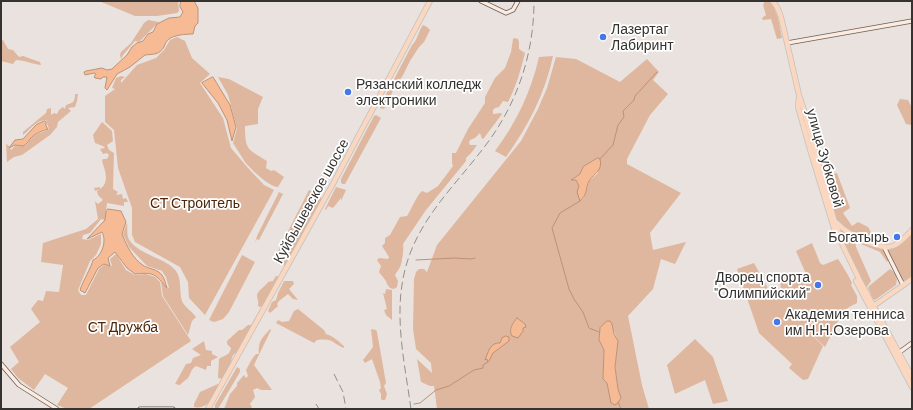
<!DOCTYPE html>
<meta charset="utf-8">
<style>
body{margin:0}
#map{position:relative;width:913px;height:410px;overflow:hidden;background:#e9e2de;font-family:Barlow,sans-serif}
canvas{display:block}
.frame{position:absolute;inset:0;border:2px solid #353331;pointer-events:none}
</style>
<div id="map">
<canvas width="913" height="410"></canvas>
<div class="frame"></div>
</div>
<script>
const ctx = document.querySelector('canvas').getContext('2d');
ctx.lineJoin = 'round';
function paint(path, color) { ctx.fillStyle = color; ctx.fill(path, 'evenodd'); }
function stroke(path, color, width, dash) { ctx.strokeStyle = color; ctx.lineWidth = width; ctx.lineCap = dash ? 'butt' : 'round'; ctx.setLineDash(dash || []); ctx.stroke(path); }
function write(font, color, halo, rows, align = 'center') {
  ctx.font = font + ' Barlow,sans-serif'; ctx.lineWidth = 3.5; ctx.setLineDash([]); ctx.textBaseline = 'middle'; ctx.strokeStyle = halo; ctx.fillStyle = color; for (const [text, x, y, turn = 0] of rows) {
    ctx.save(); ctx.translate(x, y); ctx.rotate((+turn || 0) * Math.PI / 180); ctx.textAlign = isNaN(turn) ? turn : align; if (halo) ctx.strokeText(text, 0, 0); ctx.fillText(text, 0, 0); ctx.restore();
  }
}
paint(new Path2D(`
 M 99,1 L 178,1 L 179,11 L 177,13 L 157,16 L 135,16 Z
 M 765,1 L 769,1 L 774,7 L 778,18 L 782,38 L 777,39 L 771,19 L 763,20 L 762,18 L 766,15 L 763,5 Z
 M 148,20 L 159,22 L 139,42 L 135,41 L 123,55 L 121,59 L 120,55 L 121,52 L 131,43 L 144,23 Z
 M 423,25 L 427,27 L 430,30 L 424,42 L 419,47 L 410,61 L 402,77 L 397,82 L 385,108 L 383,109 L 380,108 L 380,106 L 412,45 C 418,40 418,31 423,25 Z
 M 177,37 L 185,41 L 192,58 L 210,74 L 200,83 L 223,118 L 231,148 L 248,168 L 264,185 L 274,190 L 205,315 L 189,298 L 188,282 L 180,267 L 135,242 L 132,235 L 132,208 L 118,168 L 114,130 L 105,122 L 105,96 L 115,89 L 112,88 L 116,78 L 121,76 L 125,77 L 121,80 L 121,83 L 137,65 L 156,58 L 164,50 L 170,40 Z
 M 514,38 L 518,39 L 519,42 L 519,49 L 525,53 C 521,69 516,87 508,102 L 503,101 L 499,107 L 495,108 L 493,110 L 493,114 L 501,113 L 502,114 L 484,138 L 482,139 L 480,133 L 475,138 L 470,140 L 469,143 L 470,145 L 477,145 L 472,152 L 466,158 L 466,161 L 426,210 L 403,244 C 404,248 402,264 400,267 C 399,270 396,272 395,275 L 398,281 L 397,287 L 394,289 L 390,288 L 387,284 L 386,281 L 379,272 L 381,266 L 377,260 L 379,258 L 388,259 L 389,257 L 382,246 L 385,243 L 385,238 L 390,235 L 400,217 L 407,216 C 411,210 417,195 422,191 L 427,193 L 438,186 L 453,166 L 452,163 L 452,153 L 456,153 L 468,129 L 485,103 L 485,97 L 495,78 L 505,68 L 511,52 L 513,39 Z
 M 3,40 L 8,49 L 13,50 L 19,57 L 23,56 L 40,62 L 41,65 C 32,64 24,60 16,60 L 13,64 L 1,61 L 1,41 Z
 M 553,56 C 545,94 528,126 506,157 L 495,151 C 516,123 531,92 539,57 Z
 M 556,57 L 576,59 L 620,82 L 647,59 L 659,72 L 653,80 L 668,94 L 650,115 L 627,159 L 627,164 L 681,193 L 650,233 L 653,250 L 686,242 L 675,264 L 661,259 L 653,289 L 628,316 L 642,385 L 649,409 L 437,409 L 434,386 L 430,386 L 421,382 L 417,359 L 432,373 L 431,363 L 416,349 L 413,329 L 414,279 L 416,272 L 419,269 L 424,269 L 427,272 L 437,245 L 521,141 L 538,109 L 547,88 ZM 598,158 L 598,173 L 589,181 L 584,198 L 580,201 L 579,186 L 576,180 L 572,179 L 580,174 L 583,167 ZM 517,318 L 525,324 L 525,327 L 523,328 C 522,333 518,335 513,337 C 507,330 512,324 517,318 ZM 612,326 L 618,341 L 615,367 L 618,389 L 621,398 L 611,398 L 607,383 L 603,375 L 604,350 L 599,339 L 599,332 Z
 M 218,77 L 229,79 L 263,97 L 258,109 L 258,124 L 245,126 C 245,151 248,149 267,161 L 266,168 L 271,171 L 274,170 L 284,177 L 278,187 C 269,187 251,169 245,162 C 241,156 237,149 233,143 L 237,128 L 228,95 Z
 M 75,94 L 78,94 L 77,101 L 75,107 L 68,108 L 71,111 L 58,122 L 57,127 L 50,135 L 22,155 L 14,157 L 7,162 L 6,144 L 9,146 L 11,150 L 15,146 C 31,147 24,144 34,136 C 38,133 44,132 49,129 L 46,120 C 36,120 30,130 23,135 L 23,132 L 46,113 L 47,109 L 51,108 L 51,115 L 54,113 L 57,114 L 59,110 L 63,107 L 65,109 L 66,105 C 73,103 75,102 75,94 Z
 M 900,99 L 908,100 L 912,108 L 912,125 L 906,124 L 897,105 Z
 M 376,115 L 381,118 L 345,184 L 343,184 L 341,183 L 341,179 L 374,116 Z
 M 102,122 L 112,131 L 113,141 L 107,145 L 109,150 L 114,153 L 113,189 L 118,192 L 116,195 L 122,194 L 123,199 L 126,198 L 128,202 L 124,202 L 124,206 L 107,203 L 105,220 L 101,219 L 90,233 L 83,235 L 82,239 L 88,240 L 101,234 L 101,244 L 96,255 L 90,261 L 78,290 L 81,295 L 86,295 L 99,269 L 104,265 L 112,266 L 110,259 L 116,254 L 126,270 L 135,275 L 146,274 L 155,277 L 160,282 L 162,296 L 191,341 L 89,409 L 67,409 L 57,405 L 68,388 L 45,374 L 34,390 L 18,378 L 11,369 L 19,362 L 10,347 L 40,322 L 31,309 L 38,300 L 43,301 L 46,291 L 59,292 L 63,265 L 41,262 L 43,243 L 86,229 L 98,219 L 95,201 L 98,204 L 103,200 L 98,195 L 97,191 L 100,189 L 95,191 L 94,188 L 100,187 L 100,189 C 110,183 105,170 102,161 L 103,159 L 107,159 L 109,155 L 107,153 L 103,154 L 100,149 L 105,148 L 103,146 L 95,143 L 93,135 Z
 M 837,173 L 850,208 L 843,213 L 852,226 L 858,222 L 868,227 L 877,243 L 863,238 L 842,226 L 836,220 L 825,176 Z
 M 336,187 L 346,190 L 341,201 L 341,198 L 333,208 L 328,206 L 326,210 L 325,209 Z
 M 309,190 L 317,194 L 323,200 L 287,265 L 284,265 L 276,255 Z
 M 279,192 L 283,194 L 259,240 L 257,239 L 255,243 L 257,236 Z
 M 127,223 C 128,229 126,236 130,241 C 140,255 166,258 176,271 C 182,279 179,292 182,301 C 184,306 192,312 196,317 L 192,321 L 188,335 L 163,296 L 161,281 L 167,288 L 169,288 L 166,277 L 162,271 L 147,266 L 129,247 L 123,234 Z
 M 840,228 L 862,241 L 882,249 L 889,260 L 887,262 L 880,252 L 861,244 L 860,241 L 855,239 L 856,247 L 871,281 L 866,288 L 861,279 L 861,277 L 855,265 L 852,263 L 840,233 Z
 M 912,232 L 912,277 L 904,283 L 886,248 Z
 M 812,243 L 820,263 L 823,265 L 838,259 C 843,267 848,274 852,283 L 851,285 L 857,296 L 857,303 L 849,307 L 842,313 L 825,347 L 796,319 L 823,346 L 808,379 L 803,380 L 789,368 L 792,364 L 759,333 L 737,269 L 754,263 L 771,294 L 781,289 L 780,280 L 790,275 L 795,279 L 799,278 L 806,274 L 796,251 Z
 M 242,255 L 255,262 L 229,312 L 223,319 L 214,322 L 209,320 Z
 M 890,269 C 896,273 898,278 896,285 L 875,300 L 873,299 L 870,295 L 871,294 L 868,288 L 869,286 Z
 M 276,276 L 280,277 L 266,303 L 260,307 L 258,306 C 259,301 257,299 257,295 C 258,290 266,286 268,282 L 273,281 Z
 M 284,281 L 293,281 L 294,284 L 289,289 L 298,300 L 293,299 L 288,294 L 279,301 L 277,304 L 278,306 L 270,313 L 268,311 L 272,302 L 276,300 L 278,293 Z
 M 386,289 L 392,290 L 392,320 L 386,315 L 384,310 L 387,309 L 383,293 L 385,294 Z
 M 298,309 L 324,330 L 326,334 C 333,336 338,341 344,346 L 344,348 C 331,343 335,338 317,340 L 314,343 L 276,323 L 278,320 L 282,322 L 289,321 L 294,311 Z
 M 257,315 L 258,315 L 238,352 C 232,354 232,357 231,363 L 231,365 L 224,379 L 218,378 L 219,359 C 225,354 229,357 231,348 L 227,344 L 227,341 L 239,330 L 242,330 L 248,325 L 251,325 Z
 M 270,329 L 271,330 L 254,365 L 272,390 L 261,390 L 257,388 L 253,390 L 255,397 L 250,404 L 252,407 L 250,409 L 224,409 L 230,394 L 237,386 L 237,383 L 244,375 L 246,378 L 248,376 L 246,370 L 252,359 L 256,354 L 259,354 C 259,352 258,350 259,347 C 259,340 266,334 270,329 Z
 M 371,329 L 376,330 L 377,332 L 386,383 L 384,386 L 387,394 L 385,400 L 382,400 L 381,399 L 381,394 L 379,390 L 381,388 L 380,382 L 372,359 L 365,363 L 363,360 L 373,347 Z
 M 695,339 L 713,357 L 728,401 L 713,404 L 705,380 L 675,394 L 667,365 Z
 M 204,341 L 206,350 L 212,351 L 212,354 L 218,357 L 211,361 L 211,366 L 207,366 L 206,370 L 196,366 C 191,369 191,373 188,378 C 186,380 182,382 180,385 L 175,384 L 186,364 L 191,363 L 193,358 L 201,355 L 192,349 Z
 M 237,367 L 240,369 L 240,372 L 218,409 L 215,409 L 215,405 Z
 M 218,384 L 219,385 C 214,395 209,410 194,407 L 194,404 L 200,392 Z`), '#dfb79e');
const water = new Path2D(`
 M 181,1 L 194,1 L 198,8 L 198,23 L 195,26 L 193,34 C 186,34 174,35 169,39 C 166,41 165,44 164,47 C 159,55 154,54 145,55 L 130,67 L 117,74 L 107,90 L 105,88 L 107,77 L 103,77 L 101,79 L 95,78 L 94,77 L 96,74 L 94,73 L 85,75 L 84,72 L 86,71 L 102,68 L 107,70 L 112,69 L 127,55 L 132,47 L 137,43 L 143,41 L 148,34 L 153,32 L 157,24 L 169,18 L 180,17 L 183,12 L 180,7 Z
 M 213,77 L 230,105 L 236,127 L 232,141 L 227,120 L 218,103 L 202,83 Z
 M 45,121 L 46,122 L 46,126 L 48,129 C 42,131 35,133 30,139 C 28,142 27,144 23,146 L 15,145 L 9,148 L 15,140 L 23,139 L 36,125 Z
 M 598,158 L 600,159 C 603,171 594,173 589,181 C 585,189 588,194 580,201 L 577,192 L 579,186 L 576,180 L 571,180 L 580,174 L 583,167 Z
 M 108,209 L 121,211 L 126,222 L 122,234 C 127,246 132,258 144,266 C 146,267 149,268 152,269 C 163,272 164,278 167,288 C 155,274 154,272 135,274 L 127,268 L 115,252 L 108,258 L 110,266 L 104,264 L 98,268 L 85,293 L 80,290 C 82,283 92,266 93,260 C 102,256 107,241 102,232 L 87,239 L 105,220 L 106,212 Z
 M 517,318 L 525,324 L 526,327 L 523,328 L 523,331 L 518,338 L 512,336 C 508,329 513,323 517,318 Z
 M 607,321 L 610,321 L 612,324 L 614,334 L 618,341 L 615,367 L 618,389 L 621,398 L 618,403 L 615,405 L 611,403 L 607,383 L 603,379 L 604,350 L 599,340 L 600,328 Z
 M 506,336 L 509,337 L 509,341 L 493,353 L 489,361 L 488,362 L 487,359 L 485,360 C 488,353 490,342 500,343 L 502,338 Z`);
paint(water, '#f6bb95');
stroke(water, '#bc9277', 1);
stroke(new Path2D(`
 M 600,159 L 613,145 L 618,125 L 624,117 L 623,111 L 634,100 L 635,96 L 657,72
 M 580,201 L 560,213 L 552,228 L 569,289 L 574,299 L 583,312 L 589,328 L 599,332
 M 416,260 L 455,258 L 471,259 L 475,258
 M 618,402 L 621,409
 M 414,404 L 420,403 L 436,390 L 449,386 L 474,370 L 483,368 L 483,365 L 488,362`), '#bc9277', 1);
const secondary = new Path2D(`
 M 481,1 L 506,13 L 513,10 L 518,1
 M 787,43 L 912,21
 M 884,247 L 903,285
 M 897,354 L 912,343
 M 1,364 L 19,385 L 57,409
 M 140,409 L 173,409`);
const primary = new Path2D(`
 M 773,1 L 778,9 L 781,17 L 799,95 L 803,107 L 834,219 L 843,246 L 859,279 L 912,377
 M 799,97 L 798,107 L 811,153 L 837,238
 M 837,223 C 846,233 879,251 893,246 C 901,243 906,236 912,230
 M 856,281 L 912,387
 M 872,307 L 912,279
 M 208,409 L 334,182 L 430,1`);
stroke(secondary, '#67615d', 5);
stroke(primary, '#c2c2c1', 6);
stroke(secondary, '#fdebe0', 3.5);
stroke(primary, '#fbd7c0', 4.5);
stroke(new Path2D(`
 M 334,374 L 343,392 L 346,409
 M 316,404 L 319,409
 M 411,409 C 405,365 394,318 404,274 C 415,223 452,189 482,150 C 516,107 534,56 534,1`), '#928e8a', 1, [8, 4]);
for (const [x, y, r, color] of [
 [603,37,4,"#4577e8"],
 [348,92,4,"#4577e8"],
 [897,237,4,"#4577e8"],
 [818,285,4,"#4577e8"],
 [777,322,4,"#4577e8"]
]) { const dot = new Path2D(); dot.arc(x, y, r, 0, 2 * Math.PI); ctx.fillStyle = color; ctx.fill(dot); stroke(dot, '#fff', 1.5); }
write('14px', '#353331', '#fff', [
 ["Лазертаг",611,29],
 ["Лабиринт",611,45],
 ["Рязанский колледж",356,84],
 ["электроники",356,100],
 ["Богатырь",889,237,"right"],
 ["Дворец спорта",810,277,"right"],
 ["\"Олимпийский\"",810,293,"right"],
 ["Академия тенниса",785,314],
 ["им Н.Н.Озерова",785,330]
], 'left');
write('14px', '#353331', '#fff', [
 ["улица Зубковой",825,158,74],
 ["Куйбышевское шоссе",311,201,-61]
]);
write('14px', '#4c2609', '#fff', [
 ["СТ Строитель",195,203],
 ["СТ Дружба",123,327]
]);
</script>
